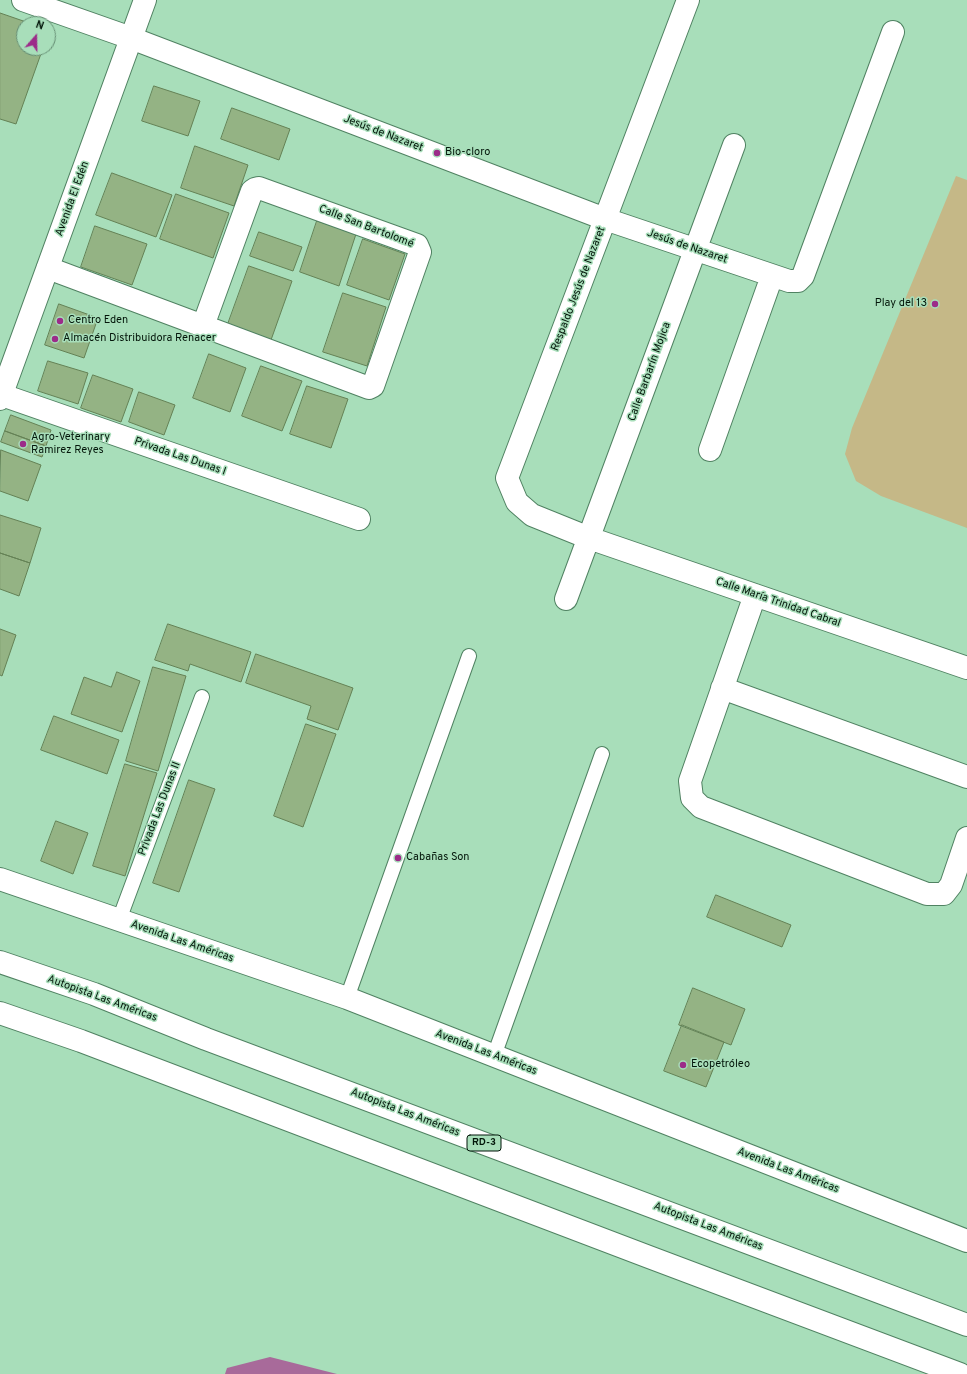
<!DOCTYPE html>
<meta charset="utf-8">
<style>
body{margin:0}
#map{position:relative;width:967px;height:1374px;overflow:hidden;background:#a8deba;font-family:Overpass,sans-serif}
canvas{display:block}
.north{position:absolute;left:16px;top:16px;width:40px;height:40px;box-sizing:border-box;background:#a8deba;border:1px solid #668e74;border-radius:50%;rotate:20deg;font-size:11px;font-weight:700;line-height:16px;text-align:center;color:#03160a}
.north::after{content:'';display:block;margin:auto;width:14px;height:18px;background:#9c2b89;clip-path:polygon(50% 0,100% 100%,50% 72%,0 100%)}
</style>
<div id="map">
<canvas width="967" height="1374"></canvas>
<div class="north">N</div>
</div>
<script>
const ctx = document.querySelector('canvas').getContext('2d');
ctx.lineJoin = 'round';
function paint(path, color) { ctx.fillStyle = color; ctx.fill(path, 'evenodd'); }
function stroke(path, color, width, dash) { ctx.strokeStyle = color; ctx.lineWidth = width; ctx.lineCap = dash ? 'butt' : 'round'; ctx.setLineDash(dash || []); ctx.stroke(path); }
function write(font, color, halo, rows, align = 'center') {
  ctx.font = font + ' Overpass,sans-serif'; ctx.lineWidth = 3; ctx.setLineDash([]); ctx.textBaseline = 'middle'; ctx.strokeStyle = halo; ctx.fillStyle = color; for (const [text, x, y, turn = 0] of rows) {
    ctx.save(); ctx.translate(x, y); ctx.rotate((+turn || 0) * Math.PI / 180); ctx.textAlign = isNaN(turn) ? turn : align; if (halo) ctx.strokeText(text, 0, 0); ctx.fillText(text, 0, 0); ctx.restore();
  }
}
paint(new Path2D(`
 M 956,176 L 967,180 L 967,528 L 881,496 L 856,481 L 845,454 L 852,428 Z`), '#c5b887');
paint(new Path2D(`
 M 270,1357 L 337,1374 L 225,1374 L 227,1368 Z`), '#a86a9a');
const building = new Path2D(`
 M 0,13 L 32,24 L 24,24 L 24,48 L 43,48 L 16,124 L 0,119 Z
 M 154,86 L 200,101 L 188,136 L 142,121 Z
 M 232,108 L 290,129 L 279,160 L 221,139 Z
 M 195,146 L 248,165 L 234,206 L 181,188 Z
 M 112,173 L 172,195 L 156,237 L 96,215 Z
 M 176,194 L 229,213 L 213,258 L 160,239 Z
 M 317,221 L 356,234 L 339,286 L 300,272 Z
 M 95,226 L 147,244 L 132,285 L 81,267 Z
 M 259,232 L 302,247 L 293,271 L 250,256 Z
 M 363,239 L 405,254 L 389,300 L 347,285 Z
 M 249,266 L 292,281 L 271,340 L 228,324 Z
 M 343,293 L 386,307 L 367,366 L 323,352 Z
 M 59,304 L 98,318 L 84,358 L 45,345 Z
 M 209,354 L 246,368 L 230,412 L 193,398 Z
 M 48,361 L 88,373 L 78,404 L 38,391 Z
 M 261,366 L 302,381 L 282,431 L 242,416 Z
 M 93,375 L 133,389 L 121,422 L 81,408 Z
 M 307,386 L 348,399 L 331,448 L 290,434 Z
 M 139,392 L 175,405 L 164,435 L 129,422 Z
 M 11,415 L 51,430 L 46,446 L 5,431 Z
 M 5,431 L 46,446 L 42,457 L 1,442 Z
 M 1,450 L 41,465 L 28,501 L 0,491 Z
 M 0,515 L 41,528 L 30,563 L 0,553 Z
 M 0,553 L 30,563 L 19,596 L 0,589 Z
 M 168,624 L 251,652 L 241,682 L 190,664 L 188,671 L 155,660 Z
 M 0,629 L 16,635 L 2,676 L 0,675 Z
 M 256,654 L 353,688 L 338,730 L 307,719 L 311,706 L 246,683 Z
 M 153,667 L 186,676 L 158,771 L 126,761 Z
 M 117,672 L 140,681 L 122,732 L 71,714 L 84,677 L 111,687 Z
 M 54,716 L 119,740 L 107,774 L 41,750 Z
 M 306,724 L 336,734 L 303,827 L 274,816 Z
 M 125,764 L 157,773 L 125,876 L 93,866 Z
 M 189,780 L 215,789 L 179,892 L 153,883 Z
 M 56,821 L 88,833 L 73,874 L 41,861 Z
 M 716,895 L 791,925 L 782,947 L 707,917 Z
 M 693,988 L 745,1009 L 731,1045 L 679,1025 Z
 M 682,1025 L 724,1042 L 706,1087 L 664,1071 Z`);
paint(building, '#94b384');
stroke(building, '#648155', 1);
const lane = new Path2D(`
 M 119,920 L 202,697
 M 347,998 L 469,656
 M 494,1056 L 602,754`);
const street = new Path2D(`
 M 23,0 L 131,38 L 605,219 L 789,281 L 798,281 L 803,276 L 893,32
 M 688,0 L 507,478 L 517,502 L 532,515 L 589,538 L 967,668
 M 48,268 L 369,388 L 373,386 L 420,252 L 417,245 L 259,188 L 255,189 L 252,191 L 203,326
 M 2,395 L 359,519
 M 710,450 L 772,276
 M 755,595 L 690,781 L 692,798 L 701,807 L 927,894 L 944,894 L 951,885 L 967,838
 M 566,599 L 734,145
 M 722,688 L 967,777`);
const secondary = new Path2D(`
 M 0,399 L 145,0
 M 0,879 L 347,998 L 967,1241`);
const highway = new Path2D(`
 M 0,962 L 94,994 L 206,1039 L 967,1325
 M 0,1013 L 81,1041 L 649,1257 L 960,1374`);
stroke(lane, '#508262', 16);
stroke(street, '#508262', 24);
stroke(secondary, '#508262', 24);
stroke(highway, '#508262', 24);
stroke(lane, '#fff', 14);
stroke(street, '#fff', 22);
stroke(secondary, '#fff', 22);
stroke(highway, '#fff', 22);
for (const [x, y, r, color] of [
 [437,153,4,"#9c2b89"],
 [935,304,4,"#9c2b89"],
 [60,321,4,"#9c2b89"],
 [55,339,4,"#9c2b89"],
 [23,444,4,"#9c2b89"],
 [398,858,4,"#9c2b89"],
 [683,1065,4,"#9c2b89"]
]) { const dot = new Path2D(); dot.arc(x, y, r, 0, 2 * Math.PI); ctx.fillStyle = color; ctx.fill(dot); stroke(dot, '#a8deba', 1.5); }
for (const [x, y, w] of [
 [484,1143,34]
]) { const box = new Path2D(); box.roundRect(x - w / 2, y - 8, w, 16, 3); ctx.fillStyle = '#a8deba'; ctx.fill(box); stroke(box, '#03160a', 1); }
write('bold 10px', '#03160a', null, [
 ["RD-3",484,1143]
]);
write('11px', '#03160a', '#a8deba', [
 ["Jesús de Nazaret",383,134,21],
 ["Avenida El Edén",73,199,-70],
 ["Calle San Bartolomé",366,227,21],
 ["Jesús de Nazaret",687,247,19],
 ["Respaldo Jesús de Nazaret",579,289,-69],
 ["Calle Barbarín Mojica",650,372,-70],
 ["Privada Las Dunas I",180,457,19],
 ["Calle María Trinidad Cabral",778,603,19],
 ["Privada Las Dunas II",160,809,-69],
 ["Avenida Las Américas",182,942,19],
 ["Autopista Las Américas",102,999,20],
 ["Avenida Las Américas",486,1053,21],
 ["Autopista Las Américas",405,1113,21],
 ["Avenida Las Américas",788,1171,21],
 ["Autopista Las Américas",708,1227,21]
]);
write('11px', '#03160a', '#a8deba', [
 ["Bio-cloro",445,153],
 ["Play del 13",927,304,"right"],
 ["Centro Eden",68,321],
 ["Almacén Distribuidora Renacer",63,339],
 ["Agro-Veterinary",31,438],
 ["Ramirez Reyes",31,451],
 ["Cabañas Son",406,858],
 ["Ecopetróleo",691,1065]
], 'left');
</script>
